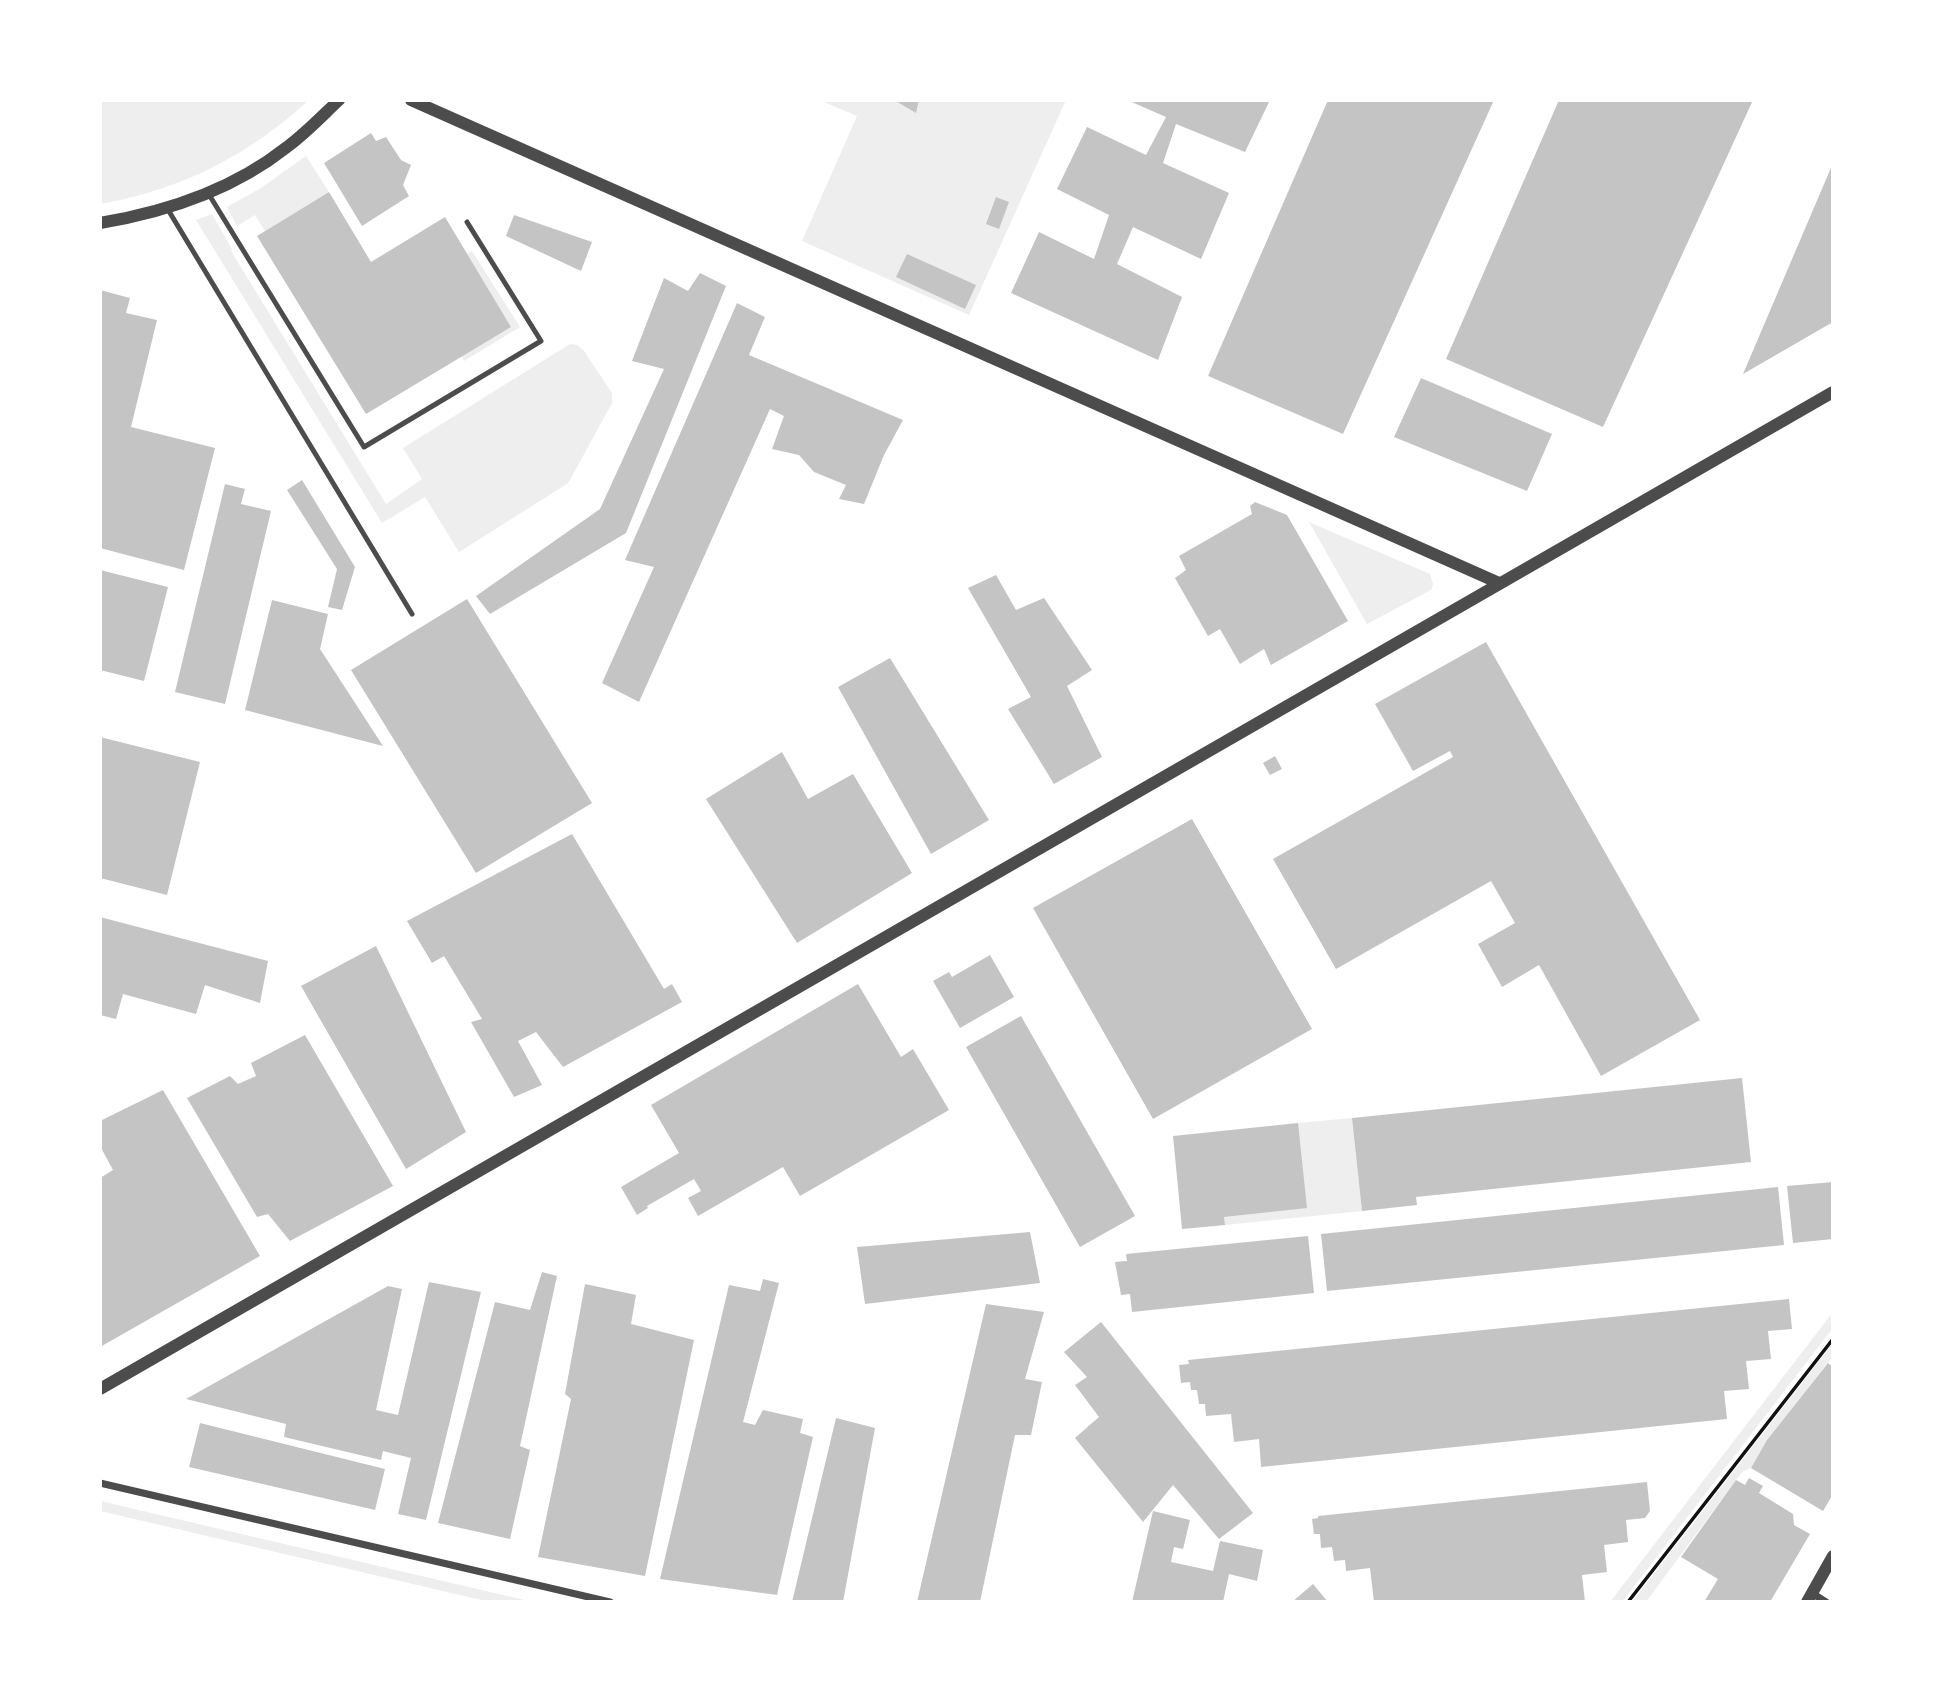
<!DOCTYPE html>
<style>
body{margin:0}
#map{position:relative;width:1933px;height:1702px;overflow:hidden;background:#fff;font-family:Quicksand,sans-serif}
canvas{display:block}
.frame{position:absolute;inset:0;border:102px solid #fff;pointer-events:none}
</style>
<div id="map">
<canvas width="1933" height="1702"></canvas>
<div class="frame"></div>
</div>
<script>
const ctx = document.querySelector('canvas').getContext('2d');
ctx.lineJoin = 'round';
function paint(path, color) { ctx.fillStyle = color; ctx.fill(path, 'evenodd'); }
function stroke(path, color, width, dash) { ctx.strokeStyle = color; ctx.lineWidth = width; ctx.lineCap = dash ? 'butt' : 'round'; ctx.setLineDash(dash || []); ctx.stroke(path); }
paint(new Path2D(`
 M 100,100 L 309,100 C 249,155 181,190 100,204 Z
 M 819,100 L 1066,100 L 969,315 L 802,241 L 857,116 Z
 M 306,156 L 329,192 L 265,231 L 255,215 L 237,226 L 227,207 L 261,188 Z
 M 212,214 L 232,249 L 231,251 L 386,504 L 422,479 L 403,448 L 570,344 L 577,345 L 584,351 L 612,393 L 612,403 L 570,480 L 567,484 L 459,552 L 425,497 L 382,523 L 196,220 Z
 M 472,251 L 520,327 L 464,361 L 462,356 L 511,327 L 467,254 Z
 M 1309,522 L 1430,574 L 1433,584 L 1431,590 L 1367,624 Z
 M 1352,1118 L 1362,1211 L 1225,1225 L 1224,1217 L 1298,1123 Z
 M 1833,1312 L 1833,1328 L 1622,1602 L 1610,1602 Z
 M 1833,1343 L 1833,1356 L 1767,1440 L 1751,1468 L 1742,1472 L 1646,1602 L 1632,1602 Z
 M 100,1501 L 533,1602 L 490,1602 L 100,1511 Z`), '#eee');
paint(new Path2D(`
 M 894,100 L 919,100 L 916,113 Z
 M 1127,100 L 1270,100 L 1245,152 L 1176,124 L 1163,163 L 1229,193 L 1201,259 L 1133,227 L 1117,264 L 1182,297 L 1158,360 L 1011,293 L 1039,232 L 1094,259 L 1109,215 L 1057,189 L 1087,127 L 1146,155 L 1166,117 Z
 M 1328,100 L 1494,100 L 1343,434 L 1208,376 Z
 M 1559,100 L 1753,100 L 1603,427 L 1446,359 Z
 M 371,133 L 376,141 L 386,137 L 401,160 L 411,165 L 403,185 L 409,196 L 362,226 L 324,163 Z
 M 1833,163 L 1833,322 L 1743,374 Z
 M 329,192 L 371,262 L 445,217 L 511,327 L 366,414 L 257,236 Z
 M 996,197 L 1009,202 L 999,229 L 986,224 Z
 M 514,215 L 592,242 L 581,271 L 506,236 Z
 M 907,254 L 976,285 L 965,309 L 896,277 Z
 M 700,273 L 726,286 L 626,533 L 490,614 L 476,596 L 600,509 L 664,369 L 632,361 L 664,278 L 688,291 Z
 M 100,290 L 130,298 L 126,313 L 157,320 L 131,427 L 215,448 L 184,570 L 100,548 Z
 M 737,303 L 765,317 L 749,355 L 903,420 L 884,455 L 864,504 L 839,499 L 846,485 L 814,472 L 799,455 L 772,449 L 784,416 L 770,409 L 639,702 L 602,683 L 654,567 L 625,560 Z
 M 1421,378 L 1552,434 L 1527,491 L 1394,437 Z
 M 302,480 L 355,567 L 342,610 L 328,607 L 337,569 L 287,490 Z
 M 225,484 L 245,489 L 241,504 L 271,511 L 225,704 L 175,692 Z
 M 1255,502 L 1287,515 L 1348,621 L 1271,665 L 1264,649 L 1240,664 L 1220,629 L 1208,636 L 1175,578 L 1186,570 L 1179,556 L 1252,514 L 1250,506 Z
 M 100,570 L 168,587 L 144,681 L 100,670 Z
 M 996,575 L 1016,610 L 1044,598 L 1092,670 L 1067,686 L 1102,757 L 1054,784 L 1008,709 L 1031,697 L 968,588 Z
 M 467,599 L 592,803 L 476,873 L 351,670 Z
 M 272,600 L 328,614 L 320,649 L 383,746 L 245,710 Z
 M 1486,642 L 1700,1020 L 1601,1076 L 1539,965 L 1502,987 L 1478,944 L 1515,923 L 1491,881 L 1336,969 L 1273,859 L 1453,757 L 1450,751 L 1413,771 L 1375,704 Z
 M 890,658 L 989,820 L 931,854 L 838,687 Z
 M 100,737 L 200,762 L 167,895 L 100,878 Z
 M 782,752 L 808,799 L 853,774 L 912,873 L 797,943 L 706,799 Z
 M 1275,756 L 1282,769 L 1270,775 L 1263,763 Z
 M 1192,819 L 1312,1029 L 1153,1119 L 1033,908 Z
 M 572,834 L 664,989 L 672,984 L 682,1002 L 563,1067 L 536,1032 L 518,1041 L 542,1085 L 514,1097 L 471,1022 L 482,1019 L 444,956 L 432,963 L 407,921 Z
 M 100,917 L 268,961 L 260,1003 L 205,985 L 196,1014 L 123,994 L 116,1019 L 100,1015 Z
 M 376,946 L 466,1132 L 406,1169 L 301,986 Z
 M 990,955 L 1014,997 L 960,1028 L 933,981 L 949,972 L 952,977 Z
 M 858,984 L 901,1057 L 913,1049 L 949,1110 L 800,1196 L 783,1167 L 698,1216 L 688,1198 L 701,1191 L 694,1179 L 647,1206 L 648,1208 L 637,1215 L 621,1187 L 679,1153 L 651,1105 Z
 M 1021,1016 L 1135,1216 L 1080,1247 L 966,1047 Z
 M 305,1035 L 393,1186 L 290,1241 L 268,1214 L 257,1217 L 187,1098 L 230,1076 L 238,1084 L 256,1076 L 251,1063 Z
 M 1742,1078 L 1751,1162 L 1416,1197 L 1417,1205 L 1362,1211 L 1352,1118 Z
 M 163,1090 L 260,1256 L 100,1347 L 100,1178 L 113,1170 L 100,1146 L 100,1121 Z
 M 1298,1123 L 1307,1208 L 1224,1217 L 1225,1225 L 1182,1229 L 1173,1136 Z
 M 1833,1182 L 1833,1239 L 1793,1243 L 1787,1186 Z
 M 1778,1187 L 1784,1245 L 1327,1291 L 1321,1234 Z
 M 1030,1232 L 1040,1283 L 865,1304 L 857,1247 Z
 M 1308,1236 L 1314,1293 L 1132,1312 L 1130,1294 L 1121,1295 L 1115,1262 L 1127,1261 L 1126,1254 Z
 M 542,1272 L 557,1276 L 520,1446 L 530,1450 L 510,1539 L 438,1523 L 495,1302 L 530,1310 Z
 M 763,1279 L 779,1283 L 743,1422 L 755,1425 L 763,1410 L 803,1419 L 800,1433 L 813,1437 L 777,1595 L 660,1579 L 729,1285 L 760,1291 Z
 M 429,1282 L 481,1292 L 426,1520 L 398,1514 L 411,1458 L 383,1451 L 381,1460 L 284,1437 L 286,1424 L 186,1399 L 388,1286 L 402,1289 L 376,1410 L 398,1415 Z
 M 585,1284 L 636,1295 L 631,1324 L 694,1340 L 645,1576 L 538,1557 L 571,1399 L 565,1394 Z
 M 1789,1299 L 1792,1329 L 1768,1331 L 1771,1359 L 1746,1361 L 1749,1389 L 1724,1391 L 1727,1419 L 1261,1467 L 1259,1439 L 1234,1442 L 1231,1414 L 1206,1416 L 1205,1404 L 1199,1404 L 1197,1390 L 1191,1390 L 1190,1382 L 1181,1383 L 1179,1365 L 1189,1364 L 1188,1360 Z
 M 986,1304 L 1044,1312 L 1025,1379 L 1042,1382 L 1031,1435 L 1015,1435 L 980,1602 L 917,1602 Z
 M 1101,1322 L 1253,1513 L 1219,1539 L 1173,1485 L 1143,1522 L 1075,1438 L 1099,1417 L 1075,1385 L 1087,1377 L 1064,1352 Z
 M 1828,1363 L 1833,1367 L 1833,1494 L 1823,1511 L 1751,1468 L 1767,1440 Z
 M 836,1418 L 875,1428 L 843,1602 L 792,1602 Z
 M 200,1423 L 385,1469 L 375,1510 L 189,1467 Z
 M 1749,1478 L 1763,1486 L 1759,1493 L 1793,1514 L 1794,1525 L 1810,1534 L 1770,1602 L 1704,1602 L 1718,1579 L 1681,1557 L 1736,1480 L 1745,1485 Z
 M 1647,1482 L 1650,1511 L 1645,1518 L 1626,1520 L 1628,1542 L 1604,1545 L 1607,1572 L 1582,1575 L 1585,1602 L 1374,1602 L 1370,1568 L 1346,1571 L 1345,1560 L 1334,1561 L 1332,1547 L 1321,1548 L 1320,1534 L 1314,1534 L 1312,1519 L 1318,1518 L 1318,1516 Z
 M 1153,1511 L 1190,1520 L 1183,1549 L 1174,1547 L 1171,1562 L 1213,1571 L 1220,1541 L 1263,1550 L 1257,1581 L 1229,1574 L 1223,1602 L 1132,1602 Z
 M 1313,1584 L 1328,1602 L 1292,1602 Z`), '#c4c4c4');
stroke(new Path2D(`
 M 1628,1602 L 1833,1339`), '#111', 3.5);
stroke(new Path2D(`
 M 208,193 L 364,447 L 541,341 L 467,222
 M 167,208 L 412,614`), '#4c4c4c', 5);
stroke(new Path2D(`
 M 100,1483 L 610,1602
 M 1812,1593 L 1826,1602`), '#4c4c4c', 7);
stroke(new Path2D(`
 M 411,100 L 1499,583
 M 100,223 C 166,212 234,189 287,147 C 306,133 322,116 339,100
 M 100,1389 L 1833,392
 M 1807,1602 L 1833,1556`), '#4c4c4c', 12);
</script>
